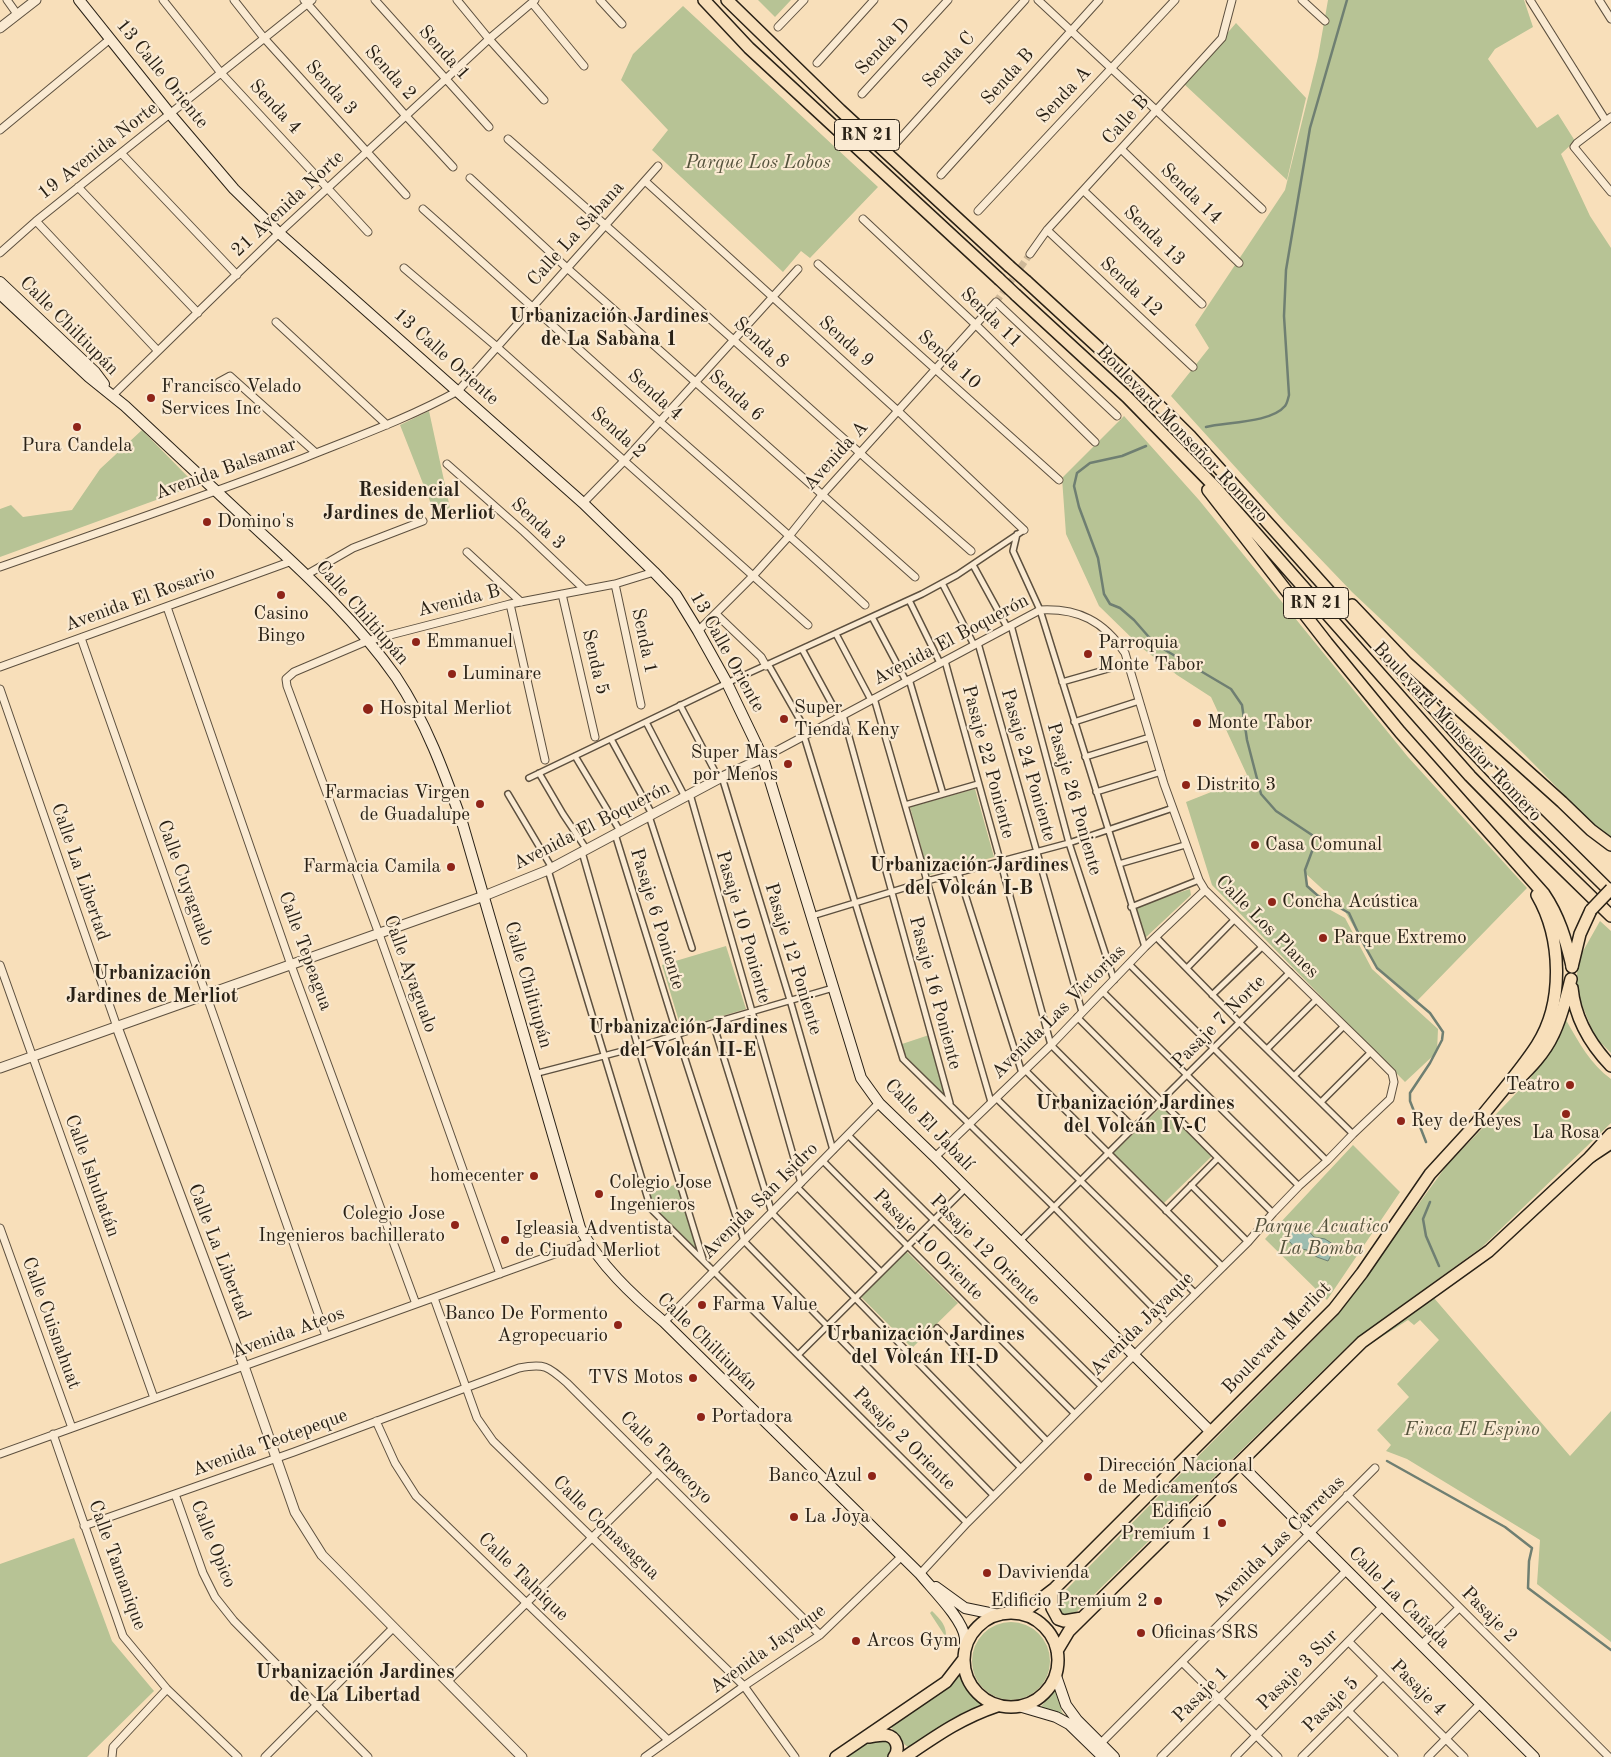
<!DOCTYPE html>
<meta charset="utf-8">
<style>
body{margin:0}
canvas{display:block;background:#f8dfba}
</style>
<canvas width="1611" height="1757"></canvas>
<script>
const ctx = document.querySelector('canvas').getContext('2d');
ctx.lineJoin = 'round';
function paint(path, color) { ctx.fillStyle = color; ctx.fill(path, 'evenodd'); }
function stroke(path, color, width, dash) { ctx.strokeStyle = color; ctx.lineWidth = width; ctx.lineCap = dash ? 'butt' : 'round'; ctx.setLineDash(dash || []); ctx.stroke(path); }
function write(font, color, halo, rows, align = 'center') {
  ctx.font = font + ' "Old Standard TT",serif'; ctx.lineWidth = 4.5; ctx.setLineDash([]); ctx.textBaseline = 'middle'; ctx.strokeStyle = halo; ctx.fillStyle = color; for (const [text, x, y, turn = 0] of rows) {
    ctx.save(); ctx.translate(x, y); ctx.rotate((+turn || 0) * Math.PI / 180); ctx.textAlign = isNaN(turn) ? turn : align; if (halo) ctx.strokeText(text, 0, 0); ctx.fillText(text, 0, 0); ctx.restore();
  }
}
paint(new Path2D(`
 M 758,0 L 791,0 L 775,17 Z
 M 1328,0 L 1524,0 L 1533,27 L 1495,49 L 1488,59 L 1537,128 L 1558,114 L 1575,141 L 1561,154 L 1590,216 L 1611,248 L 1611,838 L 1594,825 L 1525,755 L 1352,592 L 1285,522 L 1171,396 L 1209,348 L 1195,325 L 1285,190 L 1318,57 Z
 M 683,6 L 878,187 L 810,258 L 801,251 L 783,272 L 652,150 L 668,130 L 621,80 L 633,54 Z
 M 1236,23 L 1306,98 L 1287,180 L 1184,84 Z
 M 429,411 L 450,508 L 435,514 L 400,425 Z
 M 1124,416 L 1199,500 L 1408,757 L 1527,888 L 1416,1002 L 1376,966 L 1343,908 L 1306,874 L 1307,886 L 1325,907 L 1345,918 L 1372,969 L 1438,1029 L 1437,1052 L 1405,1082 L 1212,885 L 1186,802 L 1234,783 L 1238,786 L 1240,777 L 1247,775 L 1211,697 L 1177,675 L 1142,648 L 1099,606 L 1066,534 L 1062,478 Z
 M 142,430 L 191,480 L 189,488 L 0,557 L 0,509 L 11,505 L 23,517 L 72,510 L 100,469 Z
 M 975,789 L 994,857 L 929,875 L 910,807 Z
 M 1190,889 L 1191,895 L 1144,939 L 1135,907 Z
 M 1600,921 L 1611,931 L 1611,1053 L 1595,1037 L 1576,990 L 1578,960 Z
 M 726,946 L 746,1009 L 681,1028 L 662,965 Z
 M 1566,1020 C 1578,1041 1591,1065 1611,1079 L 1611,1123 L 1482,1247 L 1353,1341 L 1068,1620 L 1052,1604 L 1336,1317 L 1447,1165 L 1529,1080 L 1558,1039 Z
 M 929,1035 L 951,1105 L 903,1059 L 899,1045 Z
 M 1162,1106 L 1212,1156 L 1164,1203 L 1113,1153 Z
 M 1353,1145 L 1400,1192 L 1327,1300 L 1265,1239 Z
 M 680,1183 L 704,1261 L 651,1209 L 647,1194 Z
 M 906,1251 L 958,1303 L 912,1348 L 861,1297 Z
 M 1434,1298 L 1570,1456 L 1611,1411 L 1611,1642 L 1537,1584 L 1540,1540 L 1407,1459 L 1386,1451 L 1391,1445 L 1377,1430 L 1409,1397 L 1397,1384 L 1439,1340 L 1420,1320 L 1414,1325 L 1408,1320 L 1364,1348 L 1365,1344 Z
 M 74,1538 L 112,1641 L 154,1691 L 87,1757 L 0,1757 L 0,1564 Z
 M 932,1611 C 945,1624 948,1628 945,1647 L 940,1641 L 945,1636 L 930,1613 Z
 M972 1661a39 39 0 1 1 78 0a39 39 0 1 1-78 0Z
 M 959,1674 L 968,1692 L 987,1705 C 961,1708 932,1733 910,1748 L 905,1745 L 891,1727 L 893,1724 Z
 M 1055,1690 L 1062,1712 L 1071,1723 L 1039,1709 Z
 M 875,1738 L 894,1742 L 892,1757 L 847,1757 Z`), '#b7c395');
const water = new Path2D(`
 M 1297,1225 L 1305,1227 L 1314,1237 L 1325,1239 L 1336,1246 L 1328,1261 L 1317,1257 L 1307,1250 L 1295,1248 L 1289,1241 L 1287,1234 L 1292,1226 Z`);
paint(water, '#9dbdb0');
stroke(water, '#6f7f72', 1);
stroke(new Path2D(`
 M 1206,427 C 1226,422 1271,423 1285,406 C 1287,404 1288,399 1289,395 L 1284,316 L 1286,270 L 1310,128 L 1347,0
 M 1146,446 L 1122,456 L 1090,463 L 1077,473 L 1074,486 L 1079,507 L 1098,558 L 1104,594 L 1110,604 L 1120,608 L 1134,620 L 1155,644 L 1231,689 L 1242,705 L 1247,740 L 1261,794 L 1276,811 L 1312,835 L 1314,846 L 1305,870 L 1307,886 L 1317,895 L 1349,913 L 1362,941 L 1377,968 L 1430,1013 L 1443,1032 L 1442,1040 L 1430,1063 L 1410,1093 L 1410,1101 L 1426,1142
 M 1430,1202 L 1423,1219 L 1426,1236 L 1439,1266
 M 1387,1461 L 1505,1527 L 1532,1548 L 1529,1561 L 1528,1588 L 1611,1650`), '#6f7f72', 2.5);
stroke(new Path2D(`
 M 996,302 L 1030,254`), '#cfb999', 7, [7, 3.5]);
const pedestrian = new Path2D(`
 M 1017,534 L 1013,551 L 1040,610 L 1145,947
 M 973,565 L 1007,627
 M 942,583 L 974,645
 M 909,600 L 940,663
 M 872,617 L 906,681
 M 1011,625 L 1069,843 L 1114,980
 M 836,634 L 871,700
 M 978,643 L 1082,1012
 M 802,649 L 839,717
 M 945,661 L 1051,1045 L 1134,1128
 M 768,664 L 808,734
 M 909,679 L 943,794
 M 1062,682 L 1129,663
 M 874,698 L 991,1102
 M 680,705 L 719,779
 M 843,715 L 950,1103
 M 646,722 L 685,797
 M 1074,722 L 1139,701
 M 804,736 L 903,1059 L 1054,1207 L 1167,1322
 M 611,739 L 652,814
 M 575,756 L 620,831
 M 1085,757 L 1150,737
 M 539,773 L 563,814 L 587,850
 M 722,777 L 790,1000 L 833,1150
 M 529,778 L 727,683 L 922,594 L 957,575 L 1024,530
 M 1096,792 L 1161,772
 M 508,794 L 552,868
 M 690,794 L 801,1183
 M 905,805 L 978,784
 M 649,816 L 692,948
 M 615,834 L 677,1034 L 744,1241 L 994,1496
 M 582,852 L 638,1047 L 703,1259
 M 1119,864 L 1185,845
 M 548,870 L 651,1209 L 967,1523
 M 958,872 L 1022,1073
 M 1131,907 L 1199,880
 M 812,916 L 927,881 L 1069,843 L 1173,808
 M 1156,937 L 1239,1022 L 1353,1134
 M 1129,964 L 1327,1161
 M 1187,968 L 1235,919
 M 1102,991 L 1299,1186
 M 1212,995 L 1263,946
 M 1077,1017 L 1273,1213
 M 713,1023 L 772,1213 L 1021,1468
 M 1267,1049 L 1317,999
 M 1025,1070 L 1223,1267
 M 534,1074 L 638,1047 L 713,1023 L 833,988
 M 1294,1076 L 1344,1026
 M 996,1098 L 1196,1294
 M 1321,1102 L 1371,1052
 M 848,1135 L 1102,1387
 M 823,1161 L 1075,1414
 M 1191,1185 L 1248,1242
 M 797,1187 L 881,1272
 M 1166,1211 L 1218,1158
 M 1020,1241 L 1290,972
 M 937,1328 L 1048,1442
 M 798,1355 L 966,1188`);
const minor = new Path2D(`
 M 7,0 L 17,14
 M 163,0 L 221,73 L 368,232
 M 234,0 L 264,38 L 406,195
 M 304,0 L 406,116 L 453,167
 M 375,0 L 489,127
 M 457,0 L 489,39 L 544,100
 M 600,0 L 622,24
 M 1038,0 L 1262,209
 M 1302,0 L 1325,21
 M 1530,0 L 1606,121
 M 1599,0 L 1611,19
 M 532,3 L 584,66
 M 778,27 L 804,0
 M 817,63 L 874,0
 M 862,94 L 948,0
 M 1611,117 L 1577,143 L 1574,147 L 1611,192
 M 0,130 L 110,39
 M 508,139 C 663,275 815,415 971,551
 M 897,142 L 1025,0
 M 1121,149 L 1239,263
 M 121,153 L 237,275
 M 941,175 L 1099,0
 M 470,178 L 567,268 L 915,577
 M 645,181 L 898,411 L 1024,530
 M 78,187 L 198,313
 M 1084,191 L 1202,304
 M 423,209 C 502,279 580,350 659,421 C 728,482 798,542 865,605
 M 978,211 L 1175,0
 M 863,219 L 975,324 L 1095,442
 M 36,221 L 158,351
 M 1047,230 L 1193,367
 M 0,253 L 36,221 L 312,0
 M 1030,254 L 1047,230 L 1222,38 L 1232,0
 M 818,264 L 1059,480
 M 404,268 L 497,347 L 808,625
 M 276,322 L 387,425
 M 219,382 L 230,376 L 316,453
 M 113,395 L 279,233 L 489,39 L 535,0
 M 447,464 L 524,532 L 584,589
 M 583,503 L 624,461 L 798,269
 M 467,552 L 521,602
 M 0,567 C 102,531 204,497 304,458 C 356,437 409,418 458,391 L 658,166
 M 306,575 L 353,548 L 423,521
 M 615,584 L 641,705
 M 562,594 L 595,737
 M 510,604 L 545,760
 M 167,607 L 291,965 L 416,1304
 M 716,614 L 761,657 L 766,666
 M 698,631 L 753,576 L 790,535 L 822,495 L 996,302 L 1117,416
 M 81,638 L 326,1336
 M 0,667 L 292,561
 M 0,689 L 117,1027
 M 763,758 L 1040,610 C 1078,608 1104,621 1125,653 L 1164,784 L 1199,880 L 1205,890 L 1371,1052 L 1392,1073 L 1394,1082 L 1390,1099 L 1353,1134 L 1327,1161 L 1299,1186 L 1273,1213 L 1248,1242 L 1167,1322 L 967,1523 L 920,1574
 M 0,965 L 154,1398
 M 935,1157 L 1051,1045 L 1145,947 L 1205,890
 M 0,1228 L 72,1428
 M 500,1274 L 379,934 L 287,686 L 286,679 L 294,672 L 367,641 L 510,604 L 615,584 L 654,572
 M 434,1298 L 477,1418 L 493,1441 L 744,1686 L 795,1757
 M 664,1322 L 879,1103
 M 376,1421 L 395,1463 L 416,1496 L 668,1740
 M 53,1434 L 123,1636 L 167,1689 L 238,1757
 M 0,1454 L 588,1242
 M 175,1494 L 203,1573 L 215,1597 L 234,1621 L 368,1757
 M 1347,1495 L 1609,1757
 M 84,1526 L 294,1452 L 519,1368 C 544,1363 548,1366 567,1383 L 820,1635
 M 1349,1642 L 1464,1757
 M 1422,1644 L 1459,1608
 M 1183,1663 L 1278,1757
 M 448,1681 L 657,1473
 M 1348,1711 L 1394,1757
 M 1101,1743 L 1375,1468
 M 112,1757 L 113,1747 L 167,1689
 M 265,1757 L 393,1628
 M 645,1757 L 744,1686 L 820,1635 L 901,1557
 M 1161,1757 L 1347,1570
 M 1235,1757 L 1383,1606
 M 1302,1757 L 1383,1676
 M 1428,1757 L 1480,1704`);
const tertiary = new Path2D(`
 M 0,28 L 36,0
 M 117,1027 L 244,1366 L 295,1512 L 322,1555 L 522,1757
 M 0,1068 L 484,896 L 548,870 L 722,777 L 763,758`);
const secondary = new Path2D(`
 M 79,0 L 171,115 L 234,189 L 279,233 L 583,503 L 654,572 L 676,595 L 698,631 L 727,683 L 763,758 L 861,1078 L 879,1103 L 935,1157 L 1210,1431
 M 0,282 L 95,372 L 104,384
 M 0,294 L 89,377 L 125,406 C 170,448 216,491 261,533 C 310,578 358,623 396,677 C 426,722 444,772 462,822 L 580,1228 C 600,1265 632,1295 664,1322 L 920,1574 C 932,1589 963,1619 965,1638 C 965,1642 965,1646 965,1650
 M 1239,1463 L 1534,1757
 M 936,1587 L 965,1608 L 999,1615
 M 1056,1676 L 1066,1705 L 1077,1720 L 1114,1757
 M 1022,1707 L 1056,1717 L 1069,1724 L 1103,1757`);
const primary = new Path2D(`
 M 1572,967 L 1580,934 L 1591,910
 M 1572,988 C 1575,1019 1590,1044 1611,1066
 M 1511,1087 C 1527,1071 1544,1055 1553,1035 C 1562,1017 1566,998 1571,979
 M 1052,1591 L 1052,1608 L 1058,1619 L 1064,1621 L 1082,1618
 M964 1660a47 47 0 1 1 94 0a47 47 0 1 1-94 0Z
 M 1015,1613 L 1029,1608 L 1055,1588 L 1334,1309 L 1362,1273 L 1430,1174 L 1485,1114
 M 1057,1651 L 1069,1631 L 1362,1342 L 1489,1251 L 1590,1157 L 1611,1134
 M 869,1737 C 875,1736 881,1735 886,1735 C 897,1737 900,1749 894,1757
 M 836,1757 L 946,1682 L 963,1660
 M 905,1757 C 936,1736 961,1718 997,1706`);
const trunk = new Path2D(`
 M 704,0 L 749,48 L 999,279
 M 727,0 L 840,110 L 1009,266
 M 1026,281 L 1126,373 L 1190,436 L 1463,741 L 1526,808 L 1611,892
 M 1016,295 L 1127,397 L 1215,487 L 1470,776 L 1527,834 L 1611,916
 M 1208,490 L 1327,643 L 1400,732 L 1544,894 C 1559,916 1566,940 1572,966
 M 1352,605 L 1407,663 L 1562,802 L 1591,830 L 1611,845
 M 1478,1121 C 1497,1097 1521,1070 1537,1045 C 1564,1003 1562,938 1537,895
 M 1590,1157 L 1611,1143`);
stroke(pedestrian, '#5d503f', 8);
stroke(minor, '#5d503f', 9);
stroke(tertiary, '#5d503f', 11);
stroke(secondary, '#292116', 12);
stroke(primary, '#292116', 14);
stroke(trunk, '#292116', 14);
stroke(pedestrian, '#faead2', 5);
stroke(minor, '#faead2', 7);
stroke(tertiary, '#faead2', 9);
stroke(secondary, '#faead2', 10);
stroke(primary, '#f8dfba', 11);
stroke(trunk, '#f8dfba', 11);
const primaryBridge = new Path2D(`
 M 1591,910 L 1611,889`);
const trunkBridge = new Path2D(`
 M 1009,266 L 1026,281
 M 999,279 L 1016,295`);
stroke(primaryBridge, '#292116', 14, []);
stroke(trunkBridge, '#292116', 14, []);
stroke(primaryBridge, '#f8dfba', 11);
stroke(trunkBridge, '#f8dfba', 11);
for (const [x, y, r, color] of [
 [151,398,5,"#8f2418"],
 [77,427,5,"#8f2418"],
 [207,522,5,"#8f2418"],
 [281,595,5,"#8f2418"],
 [416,642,5,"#8f2418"],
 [1088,654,5,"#8f2418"],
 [452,674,5,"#8f2418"],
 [368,709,6,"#8f2418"],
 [784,719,5,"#8f2418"],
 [1197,723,5,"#8f2418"],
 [788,764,5,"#8f2418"],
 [1186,785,5,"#8f2418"],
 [480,804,5,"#8f2418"],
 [1255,845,5,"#8f2418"],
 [451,867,5,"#8f2418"],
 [1272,902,5,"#8f2418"],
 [1323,938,5,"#8f2418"],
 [1570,1085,5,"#8f2418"],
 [1566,1114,5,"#8f2418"],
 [1401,1121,5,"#8f2418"],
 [534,1176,5,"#8f2418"],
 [599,1194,5,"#8f2418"],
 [455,1225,5,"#8f2418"],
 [505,1240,5,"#8f2418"],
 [702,1305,5,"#8f2418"],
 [618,1325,5,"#8f2418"],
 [693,1378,5,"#8f2418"],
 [701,1417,5,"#8f2418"],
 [872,1476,5,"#8f2418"],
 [1088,1477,5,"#8f2418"],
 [794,1517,5,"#8f2418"],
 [1222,1523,5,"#8f2418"],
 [987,1573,5,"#8f2418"],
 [1158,1601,5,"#8f2418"],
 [1141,1633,5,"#8f2418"],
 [856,1641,5,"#8f2418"]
]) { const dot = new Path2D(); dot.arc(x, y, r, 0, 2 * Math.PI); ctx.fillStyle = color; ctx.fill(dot); stroke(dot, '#faead2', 2); }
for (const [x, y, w] of [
 [867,135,65],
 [1316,603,65]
]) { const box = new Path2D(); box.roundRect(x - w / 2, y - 15.5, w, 31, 4); ctx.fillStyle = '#faead2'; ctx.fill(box); stroke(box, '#292116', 1); }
write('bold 18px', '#292116', null, [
 ["RN 21",867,135],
 ["RN 21",1316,603]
]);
write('19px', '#292116', '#faead2', [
 ["Senda D",883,47,-47],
 ["Senda 1",444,53,48],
 ["Senda C",949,60,-48],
 ["Senda 2",390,73,48],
 ["13 Calle Oriente",162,74,51],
 ["Senda B",1008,77,-48],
 ["Senda 3",331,88,48],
 ["Senda A",1064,95,-47],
 ["Senda 4",275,107,47],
 ["Calle B",1126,120,-48],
 ["19 Avenida Norte",98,151,-38],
 ["Senda 14",1191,194,44],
 ["21 Avenida Norte",288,204,-43],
 ["Calle La Sabana",576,234,-48],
 ["Senda 13",1154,236,44],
 ["Senda 12",1131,287,43],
 ["Senda 11",991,318,44],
 ["Calle Chiltiupán",69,326,45],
 ["Senda 9",846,342,42],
 ["Senda 8",761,343,42],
 ["13 Calle Oriente",446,357,42],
 ["Senda 10",949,360,42],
 ["Senda 4",655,395,42],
 ["Senda 6",736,396,42],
 ["Senda 2",618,433,42],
 ["Boulevard Monseñor Romero",1182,434,46],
 ["Avenida A",836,456,-48],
 ["Avenida Balsamar",226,469,-20],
 ["Senda 3",538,524,43],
 ["Avenida El Rosario",140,599,-20],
 ["Avenida B",459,601,-14],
 ["Calle Chiltiupán",362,613,49],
 ["Avenida El Boquerón",951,640,-28],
 ["Senda 1",644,641,78],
 ["13 Calle Oriente",727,652,61],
 ["Senda 5",595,662,77],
 ["Boulevard Monseñor Romero",1457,732,47],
 ["Pasaje 22 Poniente",988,762,75],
 ["Pasaje 24 Poniente",1028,765,74],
 ["Pasaje 26 Poniente",1074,799,74],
 ["Avenida El Boquerón",592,826,-27],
 ["Calle La Libertad",80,872,71],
 ["Calle Cuyagualo",185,883,70],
 ["Pasaje 6 Poniente",657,919,73],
 ["Pasaje 10 Poniente",743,927,74],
 ["Calle Los Planes",1267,927,45],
 ["Calle Tepeagua",305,951,70],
 ["Pasaje 12 Poniente",793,959,73],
 ["Calle Ayagualo",410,974,70],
 ["Calle Chiltiupán",528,985,74],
 ["Pasaje 16 Poniente",935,993,75],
 ["Avenida Las Victorias",1059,1012,-45],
 ["Pasaje 7 Norte",1219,1022,-45],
 ["Calle El Jabalí",929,1125,46],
 ["Calle Ishuhatán",92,1176,70],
 ["Avenida San Isidro",760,1201,-45],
 ["Pasaje 10 Oriente",928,1245,45],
 ["Pasaje 12 Oriente",985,1250,45],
 ["Calle La Libertad",219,1252,69],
 ["Calle Cuisnahuat",51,1323,70],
 ["Avenida Jayaque",1142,1324,-45],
 ["Avenida Ateos",288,1333,-20],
 ["Boulevard Merliot",1277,1338,-46],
 ["Calle Chiltiupán",707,1342,44],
 ["Pasaje 2 Oriente",904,1439,45],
 ["Avenida Teotepeque",270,1443,-20],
 ["Calle Tepecoyo",666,1458,45],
 ["Calle Comasagua",606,1528,44],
 ["Avenida Las Carretas",1279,1542,-45],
 ["Calle Opico",213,1544,68],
 ["Calle Tamanique",117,1565,70],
 ["Calle Talnique",523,1577,44],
 ["Calle La Cañada",1399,1598,45],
 ["Pasaje 2",1489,1615,45],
 ["Avenida Jayaque",768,1649,-36],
 ["Pasaje 3 Sur",1298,1670,-45],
 ["Pasaje 4",1418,1688,45],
 ["Pasaje 1",1201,1695,-45],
 ["Pasaje 5",1331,1705,-45]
]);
write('italic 19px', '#54523c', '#faead2', [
 ["Parque Los Lobos",758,163],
 ["Parque Acuatico",1321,1227],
 ["La Bomba",1321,1249],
 ["Finca El Espino",1472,1430]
]);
write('19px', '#292116', '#faead2', [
 ["Francisco Velado",161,387],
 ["Services Inc",161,409],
 ["Pura Candela",77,446,"center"],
 ["Domino's",217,522],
 ["Casino",281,614,"center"],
 ["Bingo",281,636,"center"],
 ["Emmanuel",426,642],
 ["Parroquia",1098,643],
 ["Monte Tabor",1098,665],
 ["Luminare",462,674],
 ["Super",794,708],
 ["Tienda Keny",794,730],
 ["Hospital Merliot",379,709],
 ["Monte Tabor",1207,723],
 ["Super Mas",778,753,"right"],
 ["por Menos",778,775,"right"],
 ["Distrito 3",1196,785],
 ["Farmacias Virgen",470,793,"right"],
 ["de Guadalupe",470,815,"right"],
 ["Casa Comunal",1265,845],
 ["Farmacia Camila",441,867,"right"],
 ["Concha Acústica",1282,902],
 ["Parque Extremo",1333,938],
 ["Teatro",1560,1085,"right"],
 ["Rey de Reyes",1411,1121],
 ["La Rosa",1566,1133,"center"],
 ["homecenter",524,1176,"right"],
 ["Colegio Jose",609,1183],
 ["Ingenieros",609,1205],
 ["Colegio Jose",445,1214,"right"],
 ["Ingenieros bachillerato",445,1236,"right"],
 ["Igleasia Adventista",515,1229],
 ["de Ciudad Merliot",515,1251],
 ["Farma Value",712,1305],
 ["Banco De Formento",608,1314,"right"],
 ["Agropecuario",608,1336,"right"],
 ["TVS Motos",683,1378,"right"],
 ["Portadora",711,1417],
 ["Dirección Nacional",1098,1466],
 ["de Medicamentos",1098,1488],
 ["Banco Azul",862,1476,"right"],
 ["Edificio",1212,1512,"right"],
 ["Premium 1",1212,1534,"right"],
 ["La Joya",804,1517],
 ["Davivienda",997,1573],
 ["Edificio Premium 2",1148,1601,"right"],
 ["Oficinas SRS",1151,1633],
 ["Arcos Gym",866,1641]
], 'left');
write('bold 20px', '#292116', '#faead2', [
 ["Urbanización Jardines",609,317],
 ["de La Sabana 1",609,340],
 ["Residencial",409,491],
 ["Jardines de Merliot",409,514],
 ["Urbanización Jardines",969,866],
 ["del Volcán I-B",969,889],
 ["Urbanización",152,974],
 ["Jardines de Merliot",152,997],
 ["Urbanización Jardines",688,1028],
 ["del Volcán II-E",688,1051],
 ["Urbanización Jardines",1135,1104],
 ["del Volcán IV-C",1135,1127],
 ["Urbanización Jardines",925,1335],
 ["del Volcán III-D",925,1358],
 ["Urbanización Jardines",355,1673],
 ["de La Libertad",355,1696]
]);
</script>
